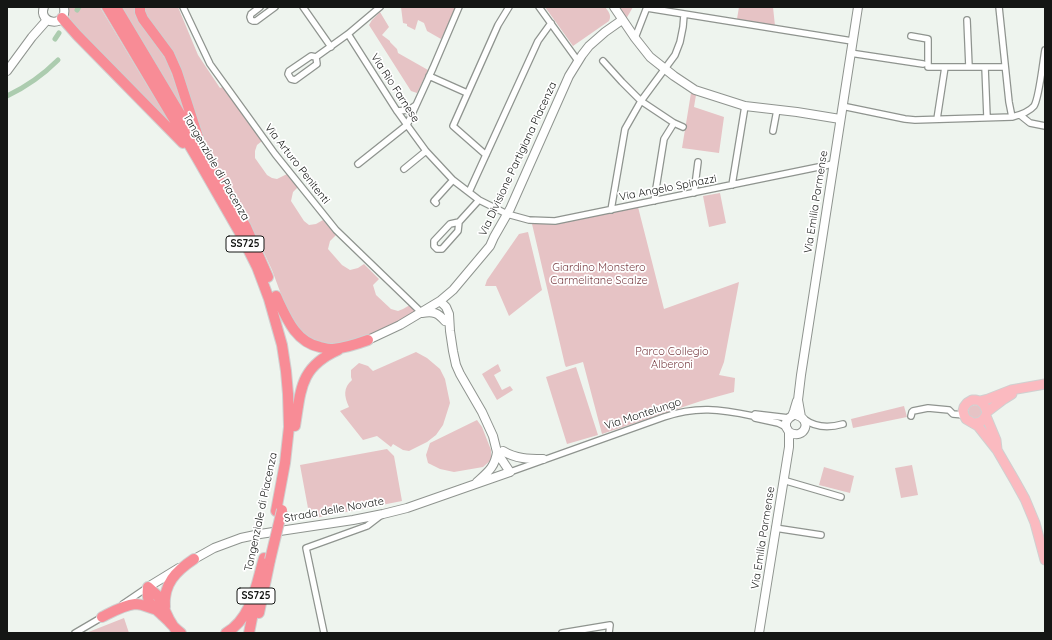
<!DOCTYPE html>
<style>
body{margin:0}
#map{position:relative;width:1052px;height:640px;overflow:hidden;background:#eef4ee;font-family:Quicksand,sans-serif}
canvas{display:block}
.frame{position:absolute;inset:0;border:8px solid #141614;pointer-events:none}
</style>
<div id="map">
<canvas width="1052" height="640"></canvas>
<div class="frame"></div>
</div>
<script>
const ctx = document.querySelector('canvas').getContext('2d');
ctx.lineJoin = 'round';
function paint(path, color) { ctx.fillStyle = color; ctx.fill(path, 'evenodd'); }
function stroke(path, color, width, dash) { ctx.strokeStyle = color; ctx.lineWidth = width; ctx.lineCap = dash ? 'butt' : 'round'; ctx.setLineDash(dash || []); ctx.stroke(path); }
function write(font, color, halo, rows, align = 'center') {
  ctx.font = font + ' Quicksand,sans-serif'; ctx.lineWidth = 3.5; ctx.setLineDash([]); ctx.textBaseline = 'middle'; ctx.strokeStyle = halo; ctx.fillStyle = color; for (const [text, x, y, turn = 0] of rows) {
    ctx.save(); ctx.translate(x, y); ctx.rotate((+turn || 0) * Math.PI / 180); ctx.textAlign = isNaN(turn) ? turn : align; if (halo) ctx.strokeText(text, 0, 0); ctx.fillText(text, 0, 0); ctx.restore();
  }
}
paint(new Path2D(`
 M 67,7 L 100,7 L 147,85 L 178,134 L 71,24 Z
 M 119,7 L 137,7 L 149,33 L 168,63 L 190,128 Z
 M 143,7 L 178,7 L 198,55 L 220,88 L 223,87 L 262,141 L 257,145 L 255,151 L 255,158 L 267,175 L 272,178 L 277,179 L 287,174 L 298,187 L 293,192 L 291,201 L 304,221 L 309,225 L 316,224 L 323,220 L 336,235 L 330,241 L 328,249 L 342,265 L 350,270 L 358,268 L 364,264 L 379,279 L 373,285 L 376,295 L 391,309 L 398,311 L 403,309 L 410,305 L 415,311 L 415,313 L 371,335 L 359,338 L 336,345 L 318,343 L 307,337 L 296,327 L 288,313 L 272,270 L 258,240 L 207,152 L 194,124 L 189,96 L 150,29 Z
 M 401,7 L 457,7 L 441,39 L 427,31 L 424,23 L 418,20 L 415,30 L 407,26 L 407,24 L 403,23 Z
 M 545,7 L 605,7 C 608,11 612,15 609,21 L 573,46 Z
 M 617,7 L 633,7 L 626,19 Z
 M 739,7 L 773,7 L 775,26 L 737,19 Z
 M 380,12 L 389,27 L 382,35 L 390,41 L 390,42 L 397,49 L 398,53 L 428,70 L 417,93 L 411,91 L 369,25 L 372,20 Z
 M 691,93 L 696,95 L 694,107 L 724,117 L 719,153 L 682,148 Z
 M 720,193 L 726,223 L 709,227 L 703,196 Z
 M 638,207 L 664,309 L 739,282 L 724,362 L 719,375 L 735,378 L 734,392 L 701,401 L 602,434 L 583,362 L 566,367 L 565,365 L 532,224 Z
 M 528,232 L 542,290 L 509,316 L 496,286 L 485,286 L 487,280 L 519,234 Z
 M 416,352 L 427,358 L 440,369 L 445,379 L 450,403 L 443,425 L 436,435 L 427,442 L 409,451 L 403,450 L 393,444 L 391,447 L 377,436 L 363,440 L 340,411 L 349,407 C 344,396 343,388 352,380 L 351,377 L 351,370 L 359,363 L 368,366 L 373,371 Z
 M 498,364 L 501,371 L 494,375 L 502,390 L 510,386 L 513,390 L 497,400 L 482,374 Z
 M 576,367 L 598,435 L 567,444 L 546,377 Z
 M968 412a7 7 0 1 1 14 0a7 7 0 1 1-14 0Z
 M 904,406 L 907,417 L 853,428 L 851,419 Z
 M 477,420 L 482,427 L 491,450 L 491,460 L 483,467 L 454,472 L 440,469 L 428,463 L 426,455 L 430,443 Z
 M 387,449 L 394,456 L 402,501 L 310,519 L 300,465 Z
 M 912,465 L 918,495 L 901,498 L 895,468 Z
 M 824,467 L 854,476 L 850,493 L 819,485 Z
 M 124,618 L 129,633 L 86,633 Z`), '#e6c3c5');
stroke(new Path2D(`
 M 77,10 L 79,7
 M 55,39 L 59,33
 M 7,96 C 28,86 42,76 58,60`), '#acccaf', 5);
const street = new Path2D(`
 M 183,7 L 210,64 L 275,154 L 336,230 L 422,313
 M 260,7 L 251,14 L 250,17 L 251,20 L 253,21 L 256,21 L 275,7
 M 303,7 L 331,47
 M 539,7 L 578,61
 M 999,7 L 1009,102 L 1012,117
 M 647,8 L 852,41
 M 967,20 L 969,67
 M 348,34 L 397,111 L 407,125 L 426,151 L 453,180 L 479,200 L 507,214 L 529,220 L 555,221 L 833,164
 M 911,36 L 928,39 L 928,67 L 1005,67
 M 635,38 L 647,7
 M 850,53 L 923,64
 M 316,57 L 317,64 L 295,80 L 291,79 L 288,74 L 289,71 L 311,56 L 316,57 L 348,34 L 380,7
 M 603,61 L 622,82 L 641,101 L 674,123 L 683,127
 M 985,67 L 987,117
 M 429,76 L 467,93
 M 842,106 L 905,119 L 915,120 L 1012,117 C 1020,115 1029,112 1034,106 C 1039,99 1043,61 1045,50
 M 397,111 L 409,110 L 416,105
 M 1020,115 L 1030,123 L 1045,126
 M 937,119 L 945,67
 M 773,131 L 777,110
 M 486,155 L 453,126 L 498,25 L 509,7
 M 358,164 L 407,125 L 433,68 L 459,7
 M 404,169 L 426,151
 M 732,185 L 745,106
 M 469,192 L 538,41 L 551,23
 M 694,193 L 698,162
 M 654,201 L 664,139 L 674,123
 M 436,203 L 434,201 L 453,180
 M 611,210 L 625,129 L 641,101 L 675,55 L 680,42 L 683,27 L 684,15
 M 459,222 L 458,231 L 442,249 L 437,249 L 434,246 L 434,241 L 450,224 L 459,222 L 479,200
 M 753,416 L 755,418 L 778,423 L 786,427
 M 911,416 L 912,412 L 913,411 L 928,408 L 949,410 L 953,414 L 964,415
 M 804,419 C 816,428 829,428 843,424
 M 510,472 L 664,417 C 696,406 720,409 753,416 L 755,414 L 789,418
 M 783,480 L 841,497
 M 775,528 L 821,535
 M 123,604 L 148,587
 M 75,633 L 104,616
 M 324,633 L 306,548 L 367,526 L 380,516
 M 562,633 L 610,625 L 609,633`);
const secondary = new Path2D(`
 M 44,7 C 37,24 68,29 64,7
 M 614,7 L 635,38 L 650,57 L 674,76 L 695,90 L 745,106 L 797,112 L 840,119
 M 7,71 L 32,37 L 47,20
 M 440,301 L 446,307 L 449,314 L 450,331 L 453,351 L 456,365 L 460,374 L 482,412 L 493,436 L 497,452 L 502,460 L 510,472
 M 422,313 C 434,311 438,313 445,321
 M 368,340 L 400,325 L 440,301 L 453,290 L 490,246 L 494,237 L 510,209 L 569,76 L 582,55 L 589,46 L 605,32 L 622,20
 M 801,417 L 798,400 L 801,375 L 858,7
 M 789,432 C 805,441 813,419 796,415
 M 503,451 C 516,459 529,459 543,459
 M 477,482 C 488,472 495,467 497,452
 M 189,562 L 214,548 L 241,538 L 260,534 L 353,520 L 383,514 L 407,508 L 510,472
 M 148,587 L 179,568
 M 759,633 L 789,447 L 789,432 L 786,427 L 786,422 L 789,418 L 792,416 L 794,411 L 797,401`);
const primary = new Path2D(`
 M 980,401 L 988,399 L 1011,390 L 1045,384
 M 987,412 L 1004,399 L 1012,394
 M 986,416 L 996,440 L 997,449
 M 973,423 C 981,424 985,419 987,412 L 984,405 L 980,401 L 976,400 L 972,400 L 967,403 L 964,407 L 963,411 L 964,415 L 966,419 L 978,426 L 997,450 L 1015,481 L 1025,499 L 1035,523 L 1045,560`);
const highway = new Path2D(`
 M 107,7 L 197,158 L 240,233 L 257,267 L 269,299 L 282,345 L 286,371 L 288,394 L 289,427 L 285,463 L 276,511
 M 116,7 L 204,154 L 246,227 L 268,277
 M 140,7 L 140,12 L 143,19 L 169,54 L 177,72 L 198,137
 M 62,18 L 77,35 L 183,143
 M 276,296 C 286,317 295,342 320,347 C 324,348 328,349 333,349 C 345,348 357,344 368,340
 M 295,426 C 301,389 300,367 338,350
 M 165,607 C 163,584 176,571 194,559
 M 259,613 L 270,560
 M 102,617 C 112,612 124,605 135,604 C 141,604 148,607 154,609
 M 175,629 L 169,619 L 158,596 L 148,587 C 146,605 152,605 163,616 C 169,621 174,628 181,633
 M 226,633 C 252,618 256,585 264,558
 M 249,633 L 255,603`);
stroke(street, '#8f948f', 8);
stroke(secondary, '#8f948f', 10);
stroke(primary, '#d0d0d0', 11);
stroke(highway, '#d0d0d0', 12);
stroke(street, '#fff', 5.5);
stroke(secondary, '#fff', 8);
stroke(primary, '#fbbac0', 9);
stroke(highway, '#f88c96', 10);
const highwayBridge = new Path2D(`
 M 270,560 L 282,510`);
stroke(highwayBridge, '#d0d0d0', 12, []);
stroke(highwayBridge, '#f88c96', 10);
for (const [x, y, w] of [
 [245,244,38],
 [256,596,38]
]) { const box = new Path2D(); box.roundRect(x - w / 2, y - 8, w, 16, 3); ctx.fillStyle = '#fff'; ctx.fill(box); stroke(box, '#141614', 1); }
write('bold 10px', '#141614', null, [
 ["SS725",245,244],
 ["SS725",256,596]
]);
write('11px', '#141614', '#fff', [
 ["Via Rio Farnese",395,88,57],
 ["Via Divisione Partigiana Piacenza",518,159,-65],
 ["Via Arturo Penitenti",297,164,52],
 ["Tangenziale di Piacenza",216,167,60],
 ["Via Angelo Spinazzi",668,188,-11],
 ["Via Emilia Parmense",816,202,-81],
 ["Via Montelungo",643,414,-18],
 ["Strada delle Novate",334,510,-10],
 ["Tangenziale di Piacenza",261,512,-78],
 ["Via Emilia Parmense",763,538,-81]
]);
write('11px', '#7a3f45', '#fff', [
 ["Giardino Monstero",599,268],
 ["Carmelitane Scalze",599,281],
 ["Parco Collegio",672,352],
 ["Alberoni",672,365]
]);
</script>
